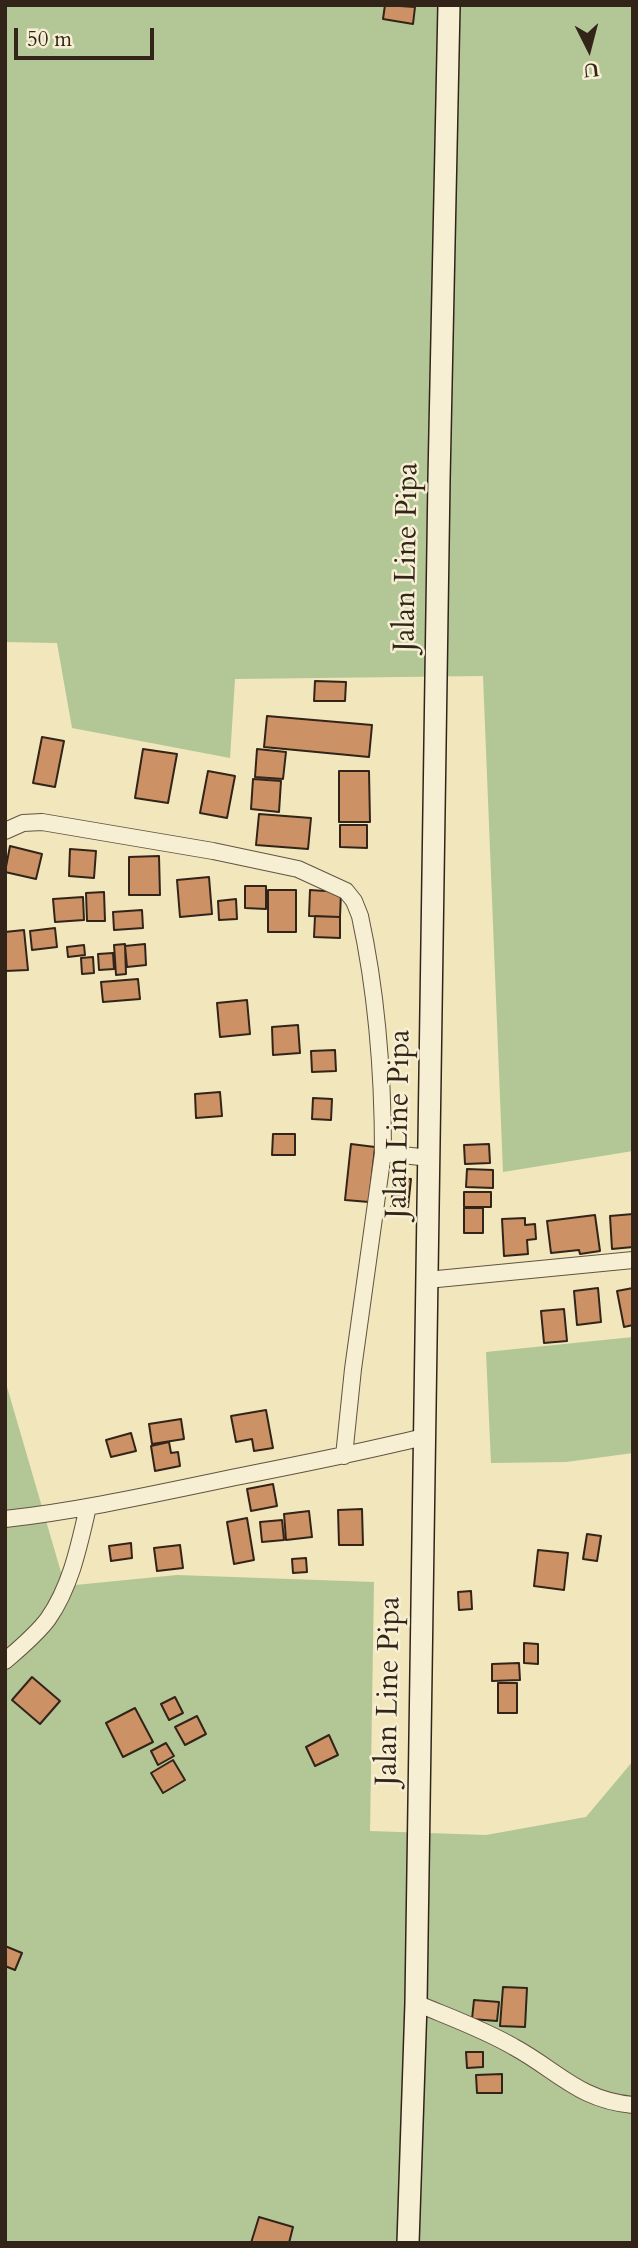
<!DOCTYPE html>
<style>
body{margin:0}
#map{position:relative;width:638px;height:2248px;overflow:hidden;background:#f1e6bc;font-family:Cardo,serif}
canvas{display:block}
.frame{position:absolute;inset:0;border:7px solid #322419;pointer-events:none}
.north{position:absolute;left:554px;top:14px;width:70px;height:70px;-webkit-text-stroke:5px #f6efd3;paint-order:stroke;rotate:174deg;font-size:19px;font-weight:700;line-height:28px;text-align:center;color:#322419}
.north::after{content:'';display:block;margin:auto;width:24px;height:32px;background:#322419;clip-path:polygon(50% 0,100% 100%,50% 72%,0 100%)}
.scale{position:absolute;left:14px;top:28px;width:140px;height:32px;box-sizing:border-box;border:4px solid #322419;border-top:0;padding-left:9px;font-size:21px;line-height:24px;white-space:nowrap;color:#322419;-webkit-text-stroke:5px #f6efd3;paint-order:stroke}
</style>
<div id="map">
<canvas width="638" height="2248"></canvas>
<div class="frame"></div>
<div class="north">U</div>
<div class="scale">50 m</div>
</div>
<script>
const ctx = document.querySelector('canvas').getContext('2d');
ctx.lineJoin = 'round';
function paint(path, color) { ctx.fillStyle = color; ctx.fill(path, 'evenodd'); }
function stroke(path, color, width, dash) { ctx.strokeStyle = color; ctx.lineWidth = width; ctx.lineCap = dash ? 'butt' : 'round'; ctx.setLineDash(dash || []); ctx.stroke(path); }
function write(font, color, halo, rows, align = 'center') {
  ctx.font = font + ' Cardo,serif'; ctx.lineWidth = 5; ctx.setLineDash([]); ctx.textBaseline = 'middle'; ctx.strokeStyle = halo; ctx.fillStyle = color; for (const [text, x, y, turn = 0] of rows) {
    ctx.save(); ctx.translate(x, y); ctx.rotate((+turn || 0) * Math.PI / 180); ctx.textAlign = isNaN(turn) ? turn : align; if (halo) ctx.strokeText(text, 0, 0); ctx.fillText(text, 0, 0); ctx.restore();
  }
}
paint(new Path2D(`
 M 5,5 L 633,5 L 633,1151 L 503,1172 L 483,676 L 235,679 L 230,758 L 72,728 L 57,643 L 5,642 Z
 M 633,1337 L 633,1453 L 566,1462 L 491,1463 L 486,1352 Z
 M 5,1380 L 65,1586 L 177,1575 L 374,1582 L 370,1831 L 486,1835 L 586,1817 L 633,1761 L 633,2243 L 5,2243 Z`), '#b3c696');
const building = new Path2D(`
 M 385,5 L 415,7 L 413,24 L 383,19 Z
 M 315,681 L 346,682 L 345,701 L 314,701 Z
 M 267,716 L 372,725 L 369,757 L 264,747 Z
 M 42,737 L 64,741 L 55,787 L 33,783 Z
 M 143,749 L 177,754 L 168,803 L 135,798 Z
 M 257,749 L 286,752 L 283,779 L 255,777 Z
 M 208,771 L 235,776 L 227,818 L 200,813 Z
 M 339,771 L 369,771 L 370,822 L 339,822 Z
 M 253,779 L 281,781 L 279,812 L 251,809 Z
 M 259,814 L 311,818 L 308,849 L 256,845 Z
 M 340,825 L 367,825 L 367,848 L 340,847 Z
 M 10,846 L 42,854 L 36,879 L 5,872 Z
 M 70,849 L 96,851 L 94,878 L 69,876 Z
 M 159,856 L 160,895 L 129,895 L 129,857 Z
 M 209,877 L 212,914 L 180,917 L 177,880 Z
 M 245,886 L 266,886 L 266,909 L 245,908 Z
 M 268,890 L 296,890 L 296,932 L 268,932 Z
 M 310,890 L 341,892 L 340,917 L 309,916 Z
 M 104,892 L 105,921 L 87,921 L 86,893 Z
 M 83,897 L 84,920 L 55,922 L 53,899 Z
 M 236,899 L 237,919 L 219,920 L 218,901 Z
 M 142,910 L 143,928 L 114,930 L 113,912 Z
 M 315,916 L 340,917 L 340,938 L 314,937 Z
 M 55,928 L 57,947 L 32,950 L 30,931 Z
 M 24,930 L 28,970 L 5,971 L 5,932 Z
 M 125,944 L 126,974 L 116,975 L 114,945 Z
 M 145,944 L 146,965 L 127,967 L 125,946 Z
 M 84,945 L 85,955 L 68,957 L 67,947 Z
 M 113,953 L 114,969 L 99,970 L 98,954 Z
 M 93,957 L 94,973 L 82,974 L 81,958 Z
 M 138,979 L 140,999 L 103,1002 L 101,982 Z
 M 247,1000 L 250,1034 L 220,1037 L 217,1003 Z
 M 298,1025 L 300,1053 L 273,1055 L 272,1027 Z
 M 335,1050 L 336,1071 L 312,1072 L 311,1051 Z
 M 220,1092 L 222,1116 L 196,1118 L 195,1094 Z
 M 313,1098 L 332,1099 L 331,1120 L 312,1119 Z
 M 273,1134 L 295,1134 L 295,1155 L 272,1155 Z
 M 351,1144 L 375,1147 L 369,1202 L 345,1200 Z
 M 489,1144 L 490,1163 L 465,1164 L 464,1145 Z
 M 467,1169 L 493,1170 L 493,1188 L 466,1187 Z
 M 394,1178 L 411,1179 L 408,1207 L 391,1206 Z
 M 464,1192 L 491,1192 L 491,1207 L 464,1207 Z
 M 464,1208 L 483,1208 L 483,1233 L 464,1233 Z
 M 633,1214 L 633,1247 L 612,1249 L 610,1216 Z
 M 595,1215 L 600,1251 L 580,1254 L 579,1250 L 551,1253 L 547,1221 Z
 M 525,1218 L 525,1225 L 535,1224 L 536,1239 L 527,1240 L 528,1254 L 504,1256 L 502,1219 Z
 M 598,1288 L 601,1322 L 577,1325 L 574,1291 Z
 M 633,1288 L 633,1325 L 624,1327 L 617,1291 Z
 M 564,1309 L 567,1341 L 544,1343 L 541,1311 Z
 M 266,1410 L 273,1448 L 254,1451 L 252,1439 L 236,1442 L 231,1416 Z
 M 181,1419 L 184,1439 L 152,1444 L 149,1424 Z
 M 131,1433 L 136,1451 L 111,1457 L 106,1440 Z
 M 169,1442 L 171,1453 L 178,1452 L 180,1466 L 155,1471 L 151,1446 Z
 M 273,1484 L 277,1506 L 251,1511 L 247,1489 Z
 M 362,1509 L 363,1545 L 339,1545 L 338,1510 Z
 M 309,1511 L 312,1537 L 286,1540 L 284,1514 Z
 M 247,1518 L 254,1560 L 234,1564 L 227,1522 Z
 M 282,1520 L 284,1540 L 262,1542 L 260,1522 Z
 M 587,1534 L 601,1536 L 597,1561 L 583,1559 Z
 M 131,1543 L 132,1558 L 111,1561 L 109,1546 Z
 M 180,1545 L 183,1568 L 157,1571 L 154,1548 Z
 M 538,1550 L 568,1553 L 564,1590 L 534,1586 Z
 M 306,1558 L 307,1572 L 293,1573 L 292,1559 Z
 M 471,1591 L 472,1609 L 459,1610 L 458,1592 Z
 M 524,1643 L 538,1644 L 538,1664 L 524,1663 Z
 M 519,1663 L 520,1680 L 492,1681 L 492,1664 Z
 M 32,1677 L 60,1701 L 40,1724 L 12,1700 Z
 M 498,1683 L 517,1683 L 517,1713 L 498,1713 Z
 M 175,1697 L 183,1713 L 169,1720 L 161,1704 Z
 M 135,1708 L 153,1742 L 123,1757 L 106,1723 Z
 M 197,1716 L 206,1734 L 185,1745 L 175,1727 Z
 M 329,1735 L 338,1755 L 315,1766 L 306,1747 Z
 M 166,1743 L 174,1756 L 158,1765 L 151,1751 Z
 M 173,1760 L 185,1780 L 163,1793 L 151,1773 Z
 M 5,1946 L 22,1953 L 15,1970 L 5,1966 Z
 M 503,1987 L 527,1988 L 525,2027 L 500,2026 Z
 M 474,2000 L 499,2002 L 497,2021 L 472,2019 Z
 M 466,2052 L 483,2052 L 483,2067 L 467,2068 Z
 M 502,2074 L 502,2093 L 477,2093 L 476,2075 Z
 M 259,2217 L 293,2227 L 289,2243 L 251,2243 Z`);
paint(building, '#cc9266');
stroke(building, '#322419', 2);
const minor = new Path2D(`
 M 5,831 L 23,823 L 42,822 L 213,851 L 298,869 L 346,891 L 354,901 L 360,916 C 377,994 383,1074 383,1153 L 430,1158
 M 427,1280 L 633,1260
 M 344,1456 L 353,1369 L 383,1153
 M 5,1519 C 85,1510 163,1492 241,1476 C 302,1464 363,1452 423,1437
 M 5,1661 C 20,1648 36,1635 48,1619 C 71,1586 79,1546 88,1507
 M 416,2003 C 449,2017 483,2029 514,2047 C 558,2071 579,2100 633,2105`);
const secondary = new Path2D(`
 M 408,2243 L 416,2003 L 439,479 L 449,5`);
stroke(minor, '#625442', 18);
stroke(secondary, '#322419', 24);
stroke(minor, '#f6efd3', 16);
stroke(secondary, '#f6efd3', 21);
write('30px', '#322419', '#f6efd3', [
 ["Jalan Line Pipa",408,557,-89],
 ["Jalan Line Pipa",400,1124,-89],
 ["Jalan Line Pipa",390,1691,-89]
]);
</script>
